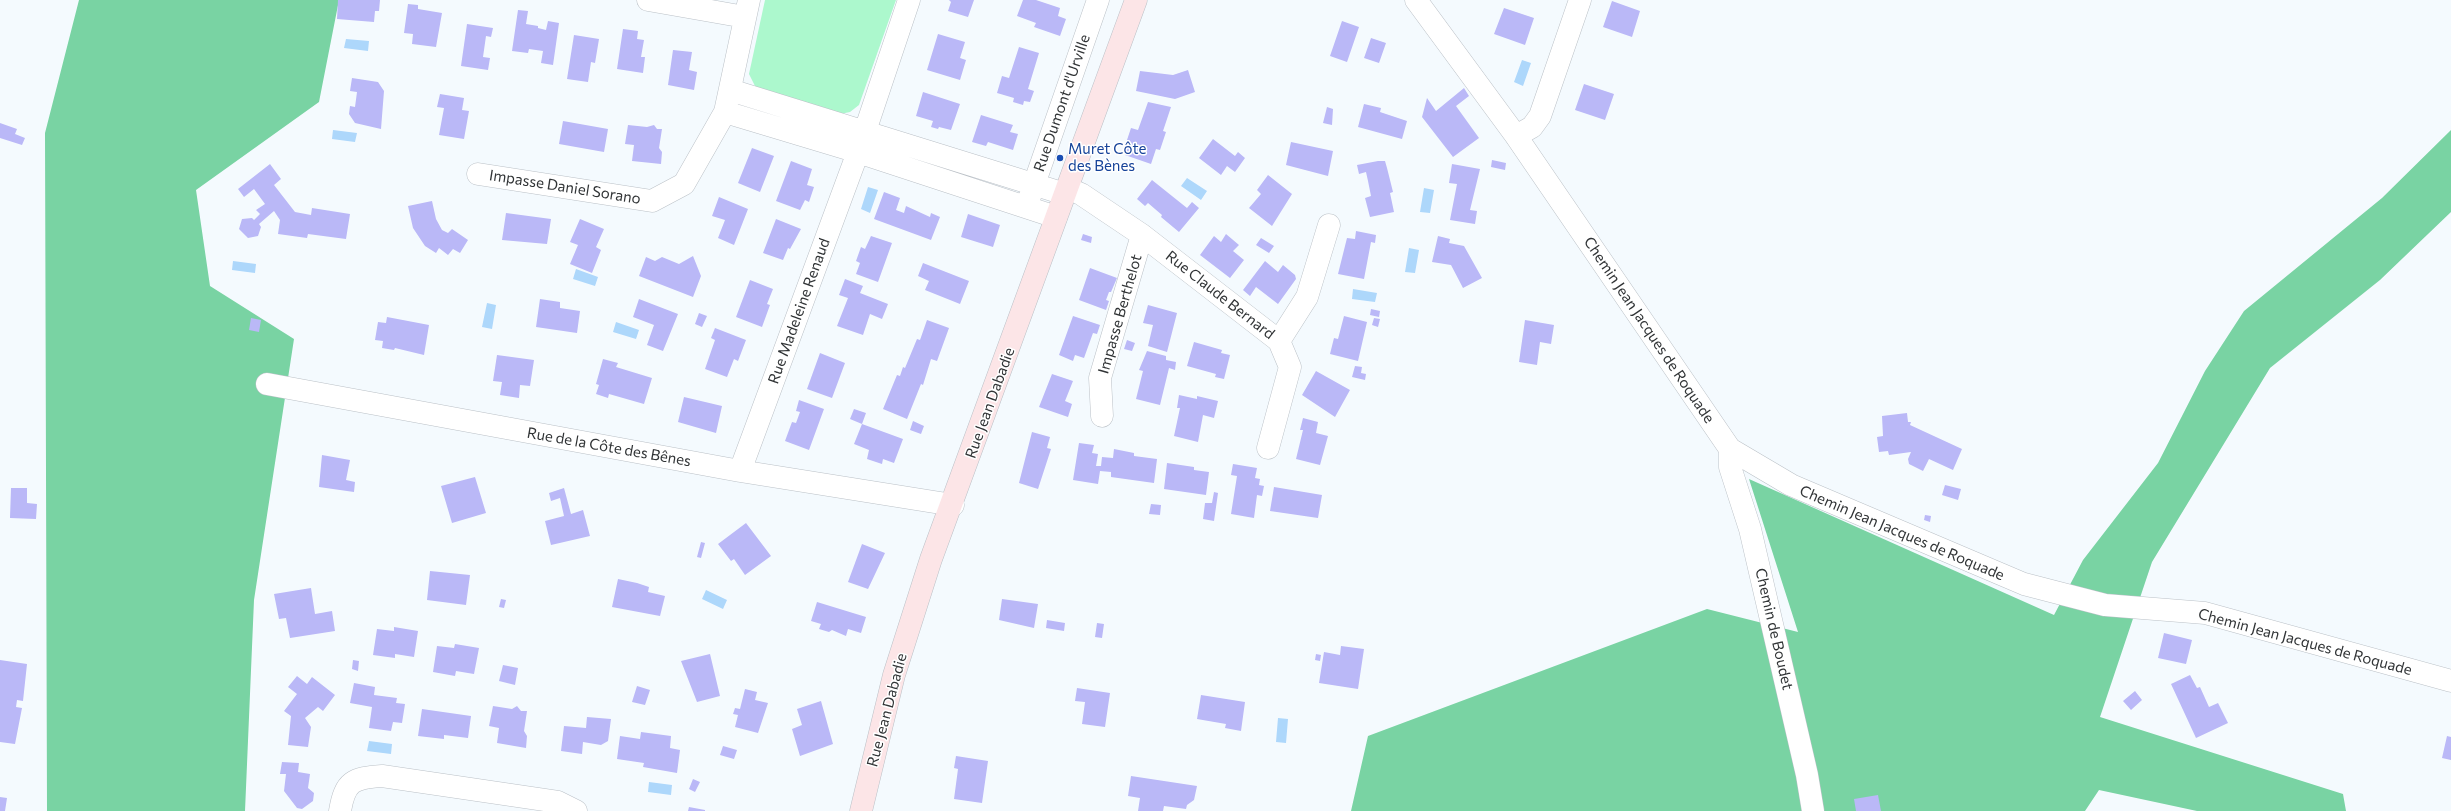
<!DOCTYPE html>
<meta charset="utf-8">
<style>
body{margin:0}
canvas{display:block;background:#f4fafe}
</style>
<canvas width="2451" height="811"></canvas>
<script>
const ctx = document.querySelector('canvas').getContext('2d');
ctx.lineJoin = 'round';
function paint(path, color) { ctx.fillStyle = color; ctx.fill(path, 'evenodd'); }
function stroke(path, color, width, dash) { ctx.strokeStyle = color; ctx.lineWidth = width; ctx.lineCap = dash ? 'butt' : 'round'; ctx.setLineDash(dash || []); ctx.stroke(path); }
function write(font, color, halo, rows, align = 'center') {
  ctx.font = font + ' Commissioner,sans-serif'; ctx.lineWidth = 3; ctx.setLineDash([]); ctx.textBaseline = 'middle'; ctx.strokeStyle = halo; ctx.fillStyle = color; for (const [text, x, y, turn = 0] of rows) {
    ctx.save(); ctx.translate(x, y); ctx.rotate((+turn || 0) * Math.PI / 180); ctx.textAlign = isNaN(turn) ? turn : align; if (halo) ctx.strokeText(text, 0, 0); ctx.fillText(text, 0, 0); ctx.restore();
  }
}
paint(new Path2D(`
 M 765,0 L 896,0 L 859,105 L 850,112 L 835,115 L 756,88 L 749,74 Z`), '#acf8cd');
paint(new Path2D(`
 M 79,0 L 339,0 L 319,102 L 196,190 L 210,286 L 294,339 L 254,600 L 245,811 L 47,811 L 45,133 Z
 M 2451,130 L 2451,212 L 2380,280 L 2270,368 L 2152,562 L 2100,717 L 2343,794 L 2346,811 L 2197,811 L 2099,790 L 2085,811 L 1351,811 L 1368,736 L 1707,609 L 1798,632 L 1749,479 L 2054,615 L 2083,560 L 2158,463 L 2205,371 L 2244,311 L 2382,198 Z`), '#79d3a3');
paint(new Path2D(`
 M 346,39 L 369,41 L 368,51 L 344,48 Z
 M 1522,60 L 1531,63 L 1523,86 L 1514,82 Z
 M 333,130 L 357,133 L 355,142 L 332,139 Z
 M 1187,178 L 1207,191 L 1201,200 L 1181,186 Z
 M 868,187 L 878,190 L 870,213 L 861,209 Z
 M 1424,188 L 1434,190 L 1430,213 L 1420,212 Z
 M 1409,248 L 1419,250 L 1415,273 L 1405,272 Z
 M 233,261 L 256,264 L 255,273 L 232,270 Z
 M 576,269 L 598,277 L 595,286 L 573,279 Z
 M 1353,289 L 1377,293 L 1375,302 L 1352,299 Z
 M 487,303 L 496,305 L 492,329 L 482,327 Z
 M 616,322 L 639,330 L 636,339 L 613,332 Z
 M 706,590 L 727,600 L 723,609 L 702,599 Z
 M 1278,718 L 1288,719 L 1286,743 L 1276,742 Z
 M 369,741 L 392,744 L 391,754 L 367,751 Z
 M 649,782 L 672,785 L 671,795 L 648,792 Z`), '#add7fb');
paint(new Path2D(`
 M 338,0 L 380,0 L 379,11 L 375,11 L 374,22 L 337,19 Z
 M 949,0 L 974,0 L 968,17 L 948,11 L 951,2 Z
 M 1023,0 L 1036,0 L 1060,8 L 1058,16 L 1066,19 L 1060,36 L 1034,27 L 1036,23 L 1017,16 Z
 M 1612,1 L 1640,11 L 1632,37 L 1603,27 Z
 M 408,4 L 418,5 L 418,9 L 442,13 L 436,47 L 412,44 L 413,34 L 404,33 Z
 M 1504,8 L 1534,18 L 1525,45 L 1494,34 Z
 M 518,10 L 528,11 L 526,24 L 538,26 L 538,28 L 546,30 L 548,21 L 559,23 L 553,65 L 541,63 L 543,51 L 529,49 L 528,53 L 512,51 Z
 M 1342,21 L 1359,27 L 1347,62 L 1330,56 Z
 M 467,24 L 493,28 L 491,37 L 486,36 L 483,57 L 490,58 L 488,70 L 461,66 Z
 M 623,29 L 638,31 L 637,39 L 644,40 L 641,57 L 645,57 L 643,73 L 617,69 Z
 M 938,34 L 965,42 L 960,58 L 966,60 L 960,80 L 927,70 Z
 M 574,35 L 599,39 L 595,63 L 591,62 L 588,82 L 567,79 Z
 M 1371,38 L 1386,43 L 1379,63 L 1364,58 Z
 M 1019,47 L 1039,53 L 1028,89 L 1034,91 L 1030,102 L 1024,101 L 1023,105 L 1013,102 L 1014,98 L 997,93 L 1002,76 L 1009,78 Z
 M 673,50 L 692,52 L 689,70 L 697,72 L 694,90 L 668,85 Z
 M 1188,70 L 1195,92 L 1175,99 L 1136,91 L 1140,71 L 1173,75 Z
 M 352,78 L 378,82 L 384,91 L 381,129 L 355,123 L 349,114 L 350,106 L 355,107 L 357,92 L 350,91 Z
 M 1584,84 L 1614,94 L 1605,120 L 1575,110 Z
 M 1464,88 L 1469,96 L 1456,106 L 1479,138 L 1453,157 L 1422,117 L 1427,98 L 1436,111 Z
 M 923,92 L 960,104 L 951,130 L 939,127 L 938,129 L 931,127 L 933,121 L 916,116 Z
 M 440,94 L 464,98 L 462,110 L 469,111 L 464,139 L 439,135 L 444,108 L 437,107 Z
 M 1148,102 L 1171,107 L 1163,131 L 1166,132 L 1160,150 L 1156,149 L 1151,164 L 1125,155 L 1128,147 L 1125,146 L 1131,128 L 1138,130 Z
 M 1364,104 L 1381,108 L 1380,112 L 1407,121 L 1402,139 L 1358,127 Z
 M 1327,107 L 1333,109 L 1332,125 L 1323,123 Z
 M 981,115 L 1013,125 L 1010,132 L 1018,134 L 1013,150 L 988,142 L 986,146 L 972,142 Z
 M 563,121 L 608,129 L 604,152 L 559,144 Z
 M 0,123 L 17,129 L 15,134 L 25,138 L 22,145 L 0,138 Z
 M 628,125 L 647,127 L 654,125 L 657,129 L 662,129 L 659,148 L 662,152 L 661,164 L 632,161 L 634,145 L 625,144 Z
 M 1213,139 L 1235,156 L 1238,152 L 1245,158 L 1235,172 L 1227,166 L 1221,175 L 1199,158 Z
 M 1291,142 L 1333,151 L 1328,176 L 1286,165 Z
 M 752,148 L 774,156 L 760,192 L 738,183 Z
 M 1492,160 L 1506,163 L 1505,170 L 1491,167 Z
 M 791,161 L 812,169 L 807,185 L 814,187 L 809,202 L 805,200 L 800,210 L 776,201 Z
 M 1378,161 L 1385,161 L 1387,168 L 1393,192 L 1390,193 L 1394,212 L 1370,217 L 1365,198 L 1371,196 L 1368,181 L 1366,172 L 1359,174 L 1357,165 Z
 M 270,164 L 281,179 L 274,185 L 295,212 L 311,215 L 312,208 L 350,214 L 346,239 L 308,234 L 307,238 L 278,234 L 280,220 L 274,211 L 259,224 L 261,227 L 258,236 L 248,238 L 239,229 L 242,219 L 252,218 L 254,220 L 260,214 L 256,210 L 265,204 L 254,189 L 244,197 L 238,189 Z
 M 1452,164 L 1480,169 L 1470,210 L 1477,211 L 1475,224 L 1450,220 L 1457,184 L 1449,183 Z
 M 1268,175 L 1292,194 L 1272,226 L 1249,208 L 1261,194 L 1257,190 Z
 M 1152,180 L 1187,208 L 1192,202 L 1199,208 L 1179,232 L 1161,217 L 1162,215 L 1148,203 L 1145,206 L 1137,199 Z
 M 884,192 L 900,198 L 896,210 L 904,213 L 906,206 L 930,217 L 931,213 L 940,217 L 931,240 L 874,219 Z
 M 719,197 L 748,209 L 734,245 L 718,238 L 725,220 L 712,216 Z
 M 432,201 L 436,219 L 442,230 L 448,233 L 452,229 L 468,240 L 460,253 L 453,249 L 448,255 L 439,248 L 436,253 L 425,246 L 413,228 L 408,206 Z
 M 506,213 L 551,219 L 547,244 L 502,240 Z
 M 968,214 L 1000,225 L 993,247 L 961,237 Z
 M 580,219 L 604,229 L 596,247 L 601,250 L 592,273 L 570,264 L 578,245 L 570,242 Z
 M 776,219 L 801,229 L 790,249 L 788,248 L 783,260 L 763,253 Z
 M 1356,231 L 1376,235 L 1375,243 L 1371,242 L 1364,279 L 1338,274 L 1347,238 L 1355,239 Z
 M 1083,234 L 1092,237 L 1091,243 L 1081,240 Z
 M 1226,234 L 1239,245 L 1233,251 L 1244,260 L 1230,278 L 1200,255 L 1214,236 L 1221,242 Z
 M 871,236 L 892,243 L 878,282 L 856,274 L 860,263 L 856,261 L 861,247 L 865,249 Z
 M 1438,236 L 1450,239 L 1449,243 L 1464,246 L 1482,278 L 1463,288 L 1451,265 L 1432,262 Z
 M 1261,238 L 1274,246 L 1269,253 L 1256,245 Z
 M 693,256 L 701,276 L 693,297 L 639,276 L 646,257 L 655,261 L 662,257 L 679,264 Z
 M 1265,261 L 1278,272 L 1283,265 L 1295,275 L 1296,279 L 1278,304 L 1256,287 L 1250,296 L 1243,290 Z
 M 923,263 L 969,281 L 960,304 L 925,290 L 929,281 L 918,276 Z
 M 1090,268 L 1117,278 L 1111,292 L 1109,292 L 1106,300 L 1109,301 L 1106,310 L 1079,300 Z
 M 845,279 L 863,286 L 860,293 L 888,304 L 882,319 L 870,314 L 863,335 L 837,326 L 848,298 L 839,295 Z
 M 750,280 L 773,289 L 767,304 L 770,305 L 762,327 L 736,317 Z
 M 540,299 L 560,302 L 560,308 L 580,311 L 577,333 L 536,327 Z
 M 639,299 L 678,314 L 663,351 L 647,345 L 654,325 L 633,317 Z
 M 1148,305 L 1177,313 L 1167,352 L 1148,346 L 1153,325 L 1143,323 Z
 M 1371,309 L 1380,311 L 1379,317 L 1370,315 Z
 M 699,313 L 707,316 L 702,327 L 695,324 Z
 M 1073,316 L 1100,325 L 1097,334 L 1093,333 L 1084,358 L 1075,355 L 1073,361 L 1059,355 Z
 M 1344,316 L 1367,322 L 1358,361 L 1330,354 L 1334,338 L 1338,339 Z
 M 387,317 L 429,325 L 424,355 L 395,348 L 394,350 L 382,348 L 383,341 L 375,340 L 378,322 L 386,323 Z
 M 251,318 L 261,320 L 259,332 L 249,330 Z
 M 1374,318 L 1380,319 L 1378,327 L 1372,325 Z
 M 927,320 L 949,328 L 937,361 L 931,359 L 923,385 L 921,384 L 907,419 L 883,409 L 897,375 L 900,376 L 903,367 L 905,368 L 917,339 L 920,340 Z
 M 1525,320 L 1554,325 L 1551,344 L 1540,342 L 1537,365 L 1519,362 Z
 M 715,328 L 746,340 L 738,361 L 734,359 L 727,377 L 705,369 L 715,340 L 711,338 Z
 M 1127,340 L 1135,343 L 1132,351 L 1124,349 Z
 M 1194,342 L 1222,350 L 1221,353 L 1230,355 L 1224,379 L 1215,377 L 1216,374 L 1187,366 Z
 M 1147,351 L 1166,356 L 1166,360 L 1176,362 L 1175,370 L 1169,368 L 1160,405 L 1136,399 L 1143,371 L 1139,370 Z
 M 820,353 L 845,363 L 832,398 L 807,389 Z
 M 497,355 L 534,360 L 530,386 L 520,385 L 519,398 L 500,395 L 502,382 L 493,381 Z
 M 603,359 L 618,363 L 616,367 L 652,378 L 644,404 L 609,394 L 608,398 L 596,394 L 599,385 L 596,384 Z
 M 1355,366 L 1362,367 L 1361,373 L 1366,374 L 1365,380 L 1352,377 Z
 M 1316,371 L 1350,390 L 1335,417 L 1302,395 Z
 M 1052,374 L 1073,381 L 1065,401 L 1072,404 L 1068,417 L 1039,407 Z
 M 1179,395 L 1197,399 L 1197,396 L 1218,401 L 1214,418 L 1203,415 L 1198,442 L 1174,436 L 1180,408 L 1177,408 Z
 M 684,397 L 722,406 L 716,433 L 678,422 Z
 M 799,400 L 824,409 L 809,450 L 785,441 L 792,422 L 796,423 L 800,412 L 796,411 Z
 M 854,409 L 866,413 L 862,424 L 850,419 Z
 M 1907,413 L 1908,422 L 1911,422 L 1910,425 L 1962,449 L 1953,470 L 1929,459 L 1923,471 L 1909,464 L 1908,459 L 1911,452 L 1889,455 L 1888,451 L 1879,452 L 1877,437 L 1883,436 L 1882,416 Z
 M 1303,418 L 1318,422 L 1316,433 L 1328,436 L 1320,465 L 1296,459 L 1303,430 L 1300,430 Z
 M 913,421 L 924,426 L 921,434 L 910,430 Z
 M 862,424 L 903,439 L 894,463 L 883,459 L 882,464 L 867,459 L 869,450 L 854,444 Z
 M 1032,432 L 1050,437 L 1047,448 L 1051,449 L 1038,489 L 1019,483 Z
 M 1079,443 L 1094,445 L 1092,453 L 1098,454 L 1096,466 L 1101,466 L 1102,457 L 1113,458 L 1114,449 L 1134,453 L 1134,456 L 1157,459 L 1154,483 L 1111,477 L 1111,472 L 1100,471 L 1098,484 L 1073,480 Z
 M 322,455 L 350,460 L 346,480 L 355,482 L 354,492 L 319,487 Z
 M 1167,463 L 1194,467 L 1194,470 L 1209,472 L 1206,495 L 1164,489 Z
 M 1233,464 L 1257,468 L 1255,478 L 1260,479 L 1259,485 L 1264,486 L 1262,496 L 1257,495 L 1254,518 L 1231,514 L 1237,476 L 1231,475 Z
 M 475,477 L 486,513 L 452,523 L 441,486 Z
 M 1945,485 L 1961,489 L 1958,500 L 1942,495 Z
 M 1274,487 L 1322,495 L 1318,518 L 1270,511 Z
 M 11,488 L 27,488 L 27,503 L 37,504 L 36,519 L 10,518 Z
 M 564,488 L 571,514 L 583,510 L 590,536 L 551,545 L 545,521 L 564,516 L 560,498 L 551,501 L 549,493 Z
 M 1214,492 L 1218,493 L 1214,521 L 1203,519 L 1205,503 L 1212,503 Z
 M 1151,504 L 1161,505 L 1160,515 L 1149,514 Z
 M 1925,515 L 1931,516 L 1930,522 L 1924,520 Z
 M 746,523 L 771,556 L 745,575 L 734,559 L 731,561 L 718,544 Z
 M 701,542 L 705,543 L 701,558 L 697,557 Z
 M 862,544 L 885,553 L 868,589 L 848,582 Z
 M 430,571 L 470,575 L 466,605 L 427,600 Z
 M 618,579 L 637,583 L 649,587 L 648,592 L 665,596 L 660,616 L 612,607 Z
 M 311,588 L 315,614 L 332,611 L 335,631 L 290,638 L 286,618 L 279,619 L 274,594 Z
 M 501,599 L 506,600 L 504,608 L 499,607 Z
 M 1002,599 L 1038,604 L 1034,628 L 999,620 Z
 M 817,602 L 866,617 L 861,633 L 848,629 L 846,636 L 832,630 L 829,632 L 819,629 L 821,624 L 811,621 Z
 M 1047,620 L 1065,623 L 1064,631 L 1046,628 Z
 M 1097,623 L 1104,624 L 1102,638 L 1095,637 Z
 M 394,627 L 418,631 L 414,657 L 395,654 L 395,658 L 373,655 L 377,629 L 394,631 Z
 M 2164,633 L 2192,640 L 2186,664 L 2158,658 Z
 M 455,644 L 479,648 L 474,674 L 456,671 L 455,676 L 433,672 L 437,646 L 454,648 Z
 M 1341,646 L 1364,649 L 1358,689 L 1319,683 L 1324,652 L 1340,655 Z
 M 710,654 L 720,696 L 697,702 L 681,661 Z
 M 1316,654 L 1321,655 L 1320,661 L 1315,660 Z
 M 0,660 L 27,664 L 23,701 L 17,700 L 16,707 L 22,708 L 15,744 L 0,742 Z
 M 353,660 L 359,661 L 358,671 L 352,669 Z
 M 503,665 L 518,668 L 515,685 L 499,681 Z
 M 2190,675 L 2197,688 L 2200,687 L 2209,707 L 2218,703 L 2228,723 L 2196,738 L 2171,684 Z
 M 297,676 L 307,684 L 312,677 L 335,695 L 323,711 L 318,707 L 305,718 L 311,727 L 308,747 L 288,745 L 291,716 L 284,711 L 297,694 L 288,687 Z
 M 354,683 L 375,687 L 374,695 L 397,698 L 396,703 L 405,704 L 402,723 L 393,722 L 391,731 L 369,728 L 372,707 L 350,703 Z
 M 637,686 L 650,690 L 645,705 L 632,702 Z
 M 1077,688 L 1110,693 L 1105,727 L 1082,724 L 1085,702 L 1075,701 Z
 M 745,689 L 757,692 L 755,700 L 768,703 L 758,733 L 735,727 L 738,715 L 733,714 L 735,708 L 740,709 Z
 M 2135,691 L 2142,700 L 2131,710 L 2123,701 Z
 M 1201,695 L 1245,702 L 1241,731 L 1225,728 L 1226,724 L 1197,719 Z
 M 821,701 L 833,744 L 800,756 L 792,729 L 802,725 L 797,709 Z
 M 493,706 L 512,709 L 517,706 L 521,711 L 527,711 L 524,731 L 527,736 L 526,748 L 497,743 L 499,728 L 489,726 Z
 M 422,709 L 471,716 L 468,738 L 444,735 L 444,739 L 418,736 Z
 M 587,717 L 611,719 L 608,741 L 601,745 L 583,742 L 582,754 L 561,751 L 564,726 L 586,728 Z
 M 641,732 L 671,736 L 670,748 L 680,750 L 677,773 L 643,767 L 644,763 L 617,759 L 620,736 L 640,739 Z
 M 2447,736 L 2451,737 L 2451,760 L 2442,758 Z
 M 723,746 L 737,750 L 734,759 L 720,755 Z
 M 956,756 L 988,761 L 982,803 L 954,799 L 958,769 L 954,768 Z
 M 282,762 L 299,763 L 298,772 L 310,774 L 308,788 L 314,793 L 313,801 L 302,809 L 297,808 L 284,791 L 286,774 L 280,774 Z
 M 1131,776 L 1197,786 L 1194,800 L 1187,805 L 1186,809 L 1164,806 L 1163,811 L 1138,811 L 1140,798 L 1128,796 Z
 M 693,779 L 700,782 L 695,792 L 689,789 Z
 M 1878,795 L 1881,811 L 1856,811 L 1854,799 Z
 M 0,797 L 7,798 L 5,811 L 0,811 Z
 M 689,807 L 705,810 L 705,811 L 688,811 Z`), '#bab8f7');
const street = new Path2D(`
 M 648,0 L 745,17
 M 1416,0 L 1516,136 L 1730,449 L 1791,485 L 2024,584 L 2105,605 L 2205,613 L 2451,681
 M 730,90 L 1065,194
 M 725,112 L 858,152 L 1056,217
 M 1516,136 L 1532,127 L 1540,116 L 1580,0
 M 478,174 L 652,201 L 684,184 L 725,112 L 749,0
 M 1067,188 L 1081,194 L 1142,235 L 1279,341 L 1290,367 L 1268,448
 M 1029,199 L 1098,0
 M 1279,341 L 1307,297 L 1329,225
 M 267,384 L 740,471 L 953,505
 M 1102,416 L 1100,378 L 1142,235
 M 1730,449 L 1730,467 L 1750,529 L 1807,775 L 1813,811
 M 740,471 L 858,152 L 909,0
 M 340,811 C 345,781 353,778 382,776 L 558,802 L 576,811`);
const secondary = new Path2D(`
 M 861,811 L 894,675 L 931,559 L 1136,0`);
stroke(street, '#bbc1c7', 23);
stroke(secondary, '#bbc1c7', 23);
stroke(street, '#fff', 22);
stroke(secondary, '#fce5e7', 22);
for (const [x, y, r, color] of [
 [1060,158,4,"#1a4fb4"]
]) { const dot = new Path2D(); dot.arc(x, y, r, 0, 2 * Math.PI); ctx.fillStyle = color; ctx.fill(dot); stroke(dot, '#fff', 1.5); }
write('15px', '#313436', '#fff', [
 ["Rue Dumont d'Urville",1062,103,-71],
 ["Impasse Daniel Sorano",565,187,9],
 ["Rue Claude Bernard",1220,295,38],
 ["Rue Madeleine Renaud",799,311,-70],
 ["Impasse Berthelot",1120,314,-74],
 ["Chemin Jean Jacques de Roquade",1649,330,56],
 ["Rue Jean Dabadie",990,403,-70],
 ["Rue de la Côte des Bênes",609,447,10],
 ["Chemin Jean Jacques de Roquade",1902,533,23],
 ["Chemin de Boudet",1774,629,77],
 ["Chemin Jean Jacques de Roquade",2305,642,15],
 ["Rue Jean Dabadie",887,710,-75]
]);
write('15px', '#164399', '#fff', [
 ["Muret Côte",1068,149],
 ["des Bènes",1068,166]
], 'left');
</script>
